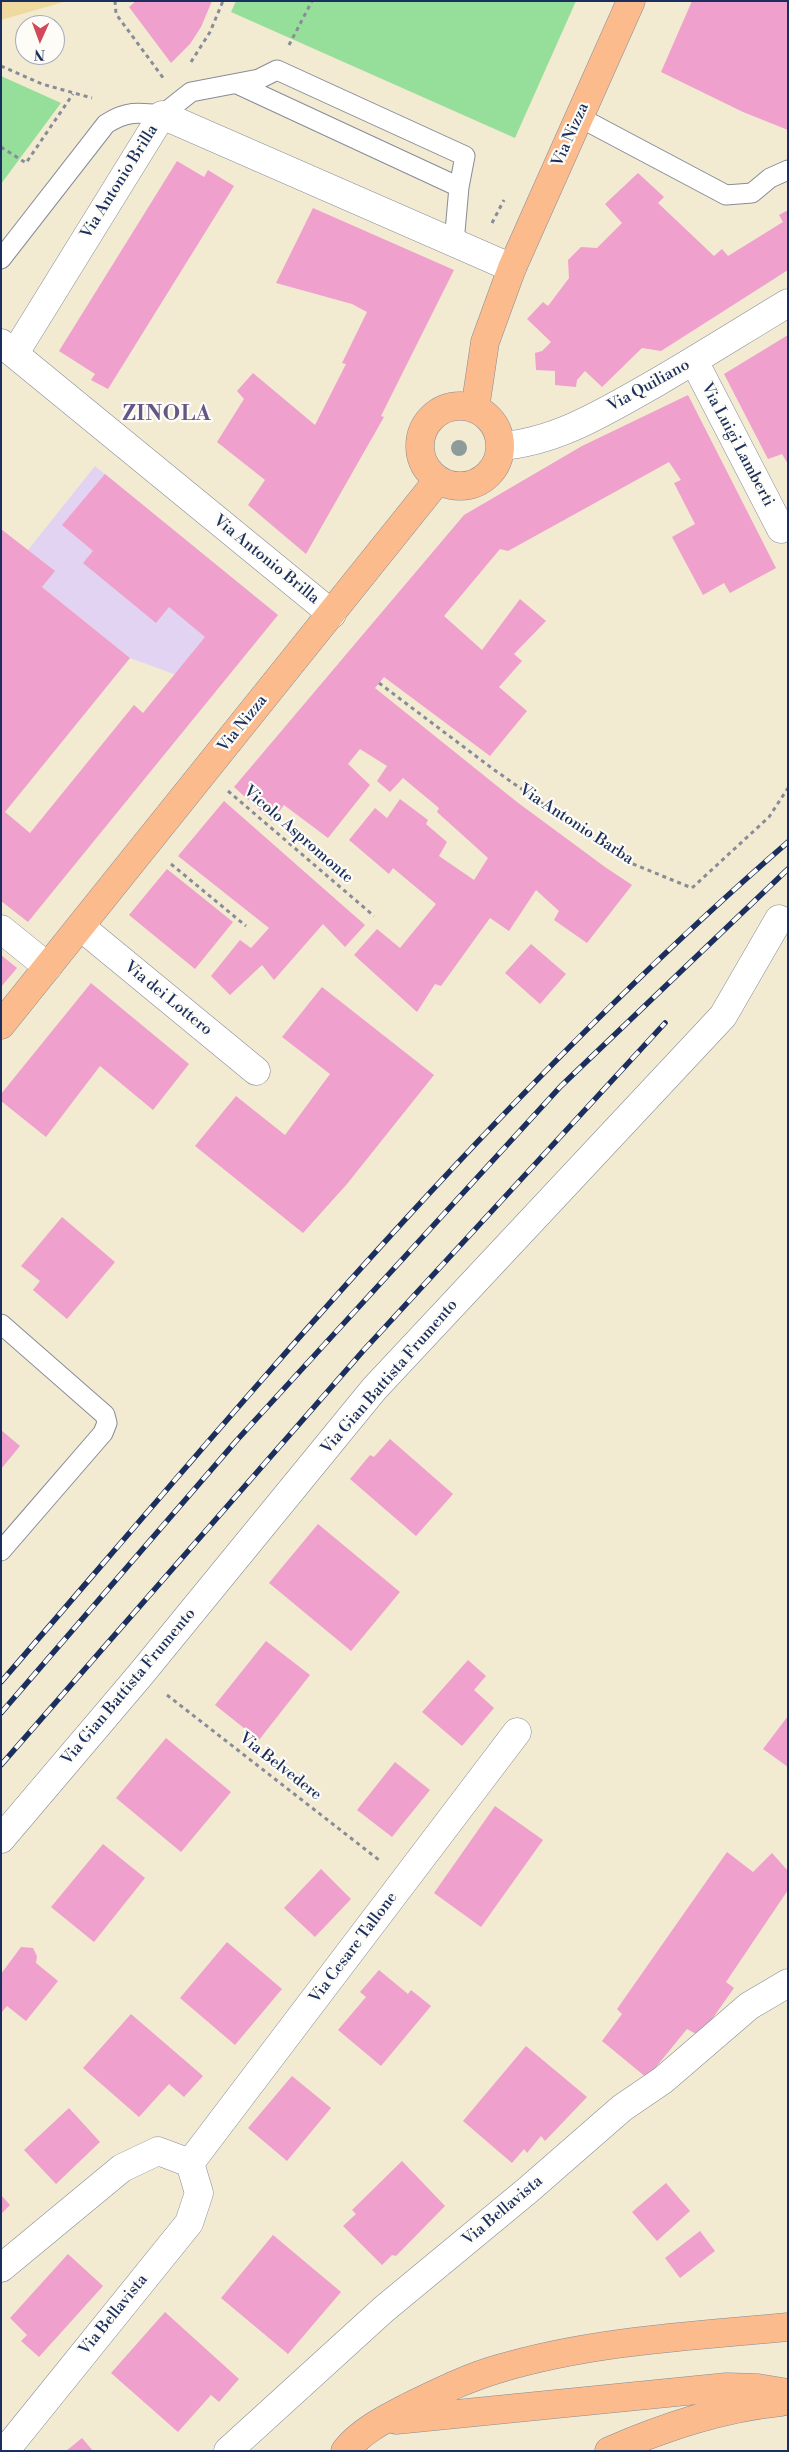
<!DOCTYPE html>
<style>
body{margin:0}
#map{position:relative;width:789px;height:2452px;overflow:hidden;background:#f3ead2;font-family:"Libre Bodoni",serif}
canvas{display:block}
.frame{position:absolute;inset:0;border:2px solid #1b2f5e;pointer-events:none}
.north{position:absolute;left:15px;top:15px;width:50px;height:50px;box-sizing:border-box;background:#fdfcf7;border:1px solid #a3aaba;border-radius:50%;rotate:182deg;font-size:14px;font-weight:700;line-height:20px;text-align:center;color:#1b2f5e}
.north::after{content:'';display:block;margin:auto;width:18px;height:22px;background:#d1495b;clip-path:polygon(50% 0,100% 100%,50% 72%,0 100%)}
</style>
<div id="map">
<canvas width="789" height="2452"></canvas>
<div class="frame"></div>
<div class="north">N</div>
</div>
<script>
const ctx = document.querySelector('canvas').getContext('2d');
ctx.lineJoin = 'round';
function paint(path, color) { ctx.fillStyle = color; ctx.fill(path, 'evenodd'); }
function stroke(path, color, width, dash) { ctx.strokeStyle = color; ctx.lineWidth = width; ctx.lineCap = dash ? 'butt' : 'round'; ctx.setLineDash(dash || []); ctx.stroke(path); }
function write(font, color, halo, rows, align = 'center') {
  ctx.font = font + ' "Libre Bodoni",serif'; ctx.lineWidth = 4.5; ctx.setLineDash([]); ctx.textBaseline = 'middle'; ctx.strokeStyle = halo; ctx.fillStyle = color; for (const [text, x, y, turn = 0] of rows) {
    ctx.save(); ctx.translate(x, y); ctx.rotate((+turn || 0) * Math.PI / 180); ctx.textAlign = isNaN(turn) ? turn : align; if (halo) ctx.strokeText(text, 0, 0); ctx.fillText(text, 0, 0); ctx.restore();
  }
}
paint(new Path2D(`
 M 95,466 L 273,612 L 207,701 L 174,674 L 130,658 L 42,587 L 54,571 L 28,550 Z`), '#e3d3f2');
paint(new Path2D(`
 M 236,1 L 576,1 L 515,138 L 231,12 Z
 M 1,76 L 61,103 L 1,184 Z`), '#96df9a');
paint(new Path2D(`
 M 1,1 L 67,1 L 1,20 Z`), '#eeda9e');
paint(new Path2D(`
 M 136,1 L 212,1 L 201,27 L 190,44 L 171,63 L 129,7 Z
 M 692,1 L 788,1 L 788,130 L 743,112 L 661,72 Z
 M 177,161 L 204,177 L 208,170 L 234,186 L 108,389 L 91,380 L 95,374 L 59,351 Z
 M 638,173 L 664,197 L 658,203 L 714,256 L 722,249 L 728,256 L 783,222 L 779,215 L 788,210 L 788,270 L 661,351 L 642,348 L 602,387 L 585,371 L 577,380 L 576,387 L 555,385 L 555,371 L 536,370 L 535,353 L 542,351 L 551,342 L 527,319 L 543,302 L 548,306 L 569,278 L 568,260 L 581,247 L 597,248 L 622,223 L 605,204 Z
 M 313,208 L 454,270 L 381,416 L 384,417 L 306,554 L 248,505 L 265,480 L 217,442 L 244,399 L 237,391 L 253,373 L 315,425 L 346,364 L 342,363 L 367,312 L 352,304 L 276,283 Z
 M 788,335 L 788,464 L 782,454 L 768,459 L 724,374 Z
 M 688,395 L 776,568 L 730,593 L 724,583 L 703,595 L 672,537 L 695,524 L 674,483 L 681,480 L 669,462 L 508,551 L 500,549 L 444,616 L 482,650 L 520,599 L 546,621 L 514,654 L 522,661 L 499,687 L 527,711 L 490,756 L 384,677 L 375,688 L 517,802 L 605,867 L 632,885 L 587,943 L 554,920 L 559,911 L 536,890 L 509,931 L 490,918 L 441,986 L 435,984 L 417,1012 L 354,955 L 377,929 L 400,948 L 436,904 L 393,868 L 389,874 L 349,840 L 375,808 L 387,818 L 400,799 L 428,820 L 426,824 L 447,842 L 439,856 L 474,880 L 488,858 L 437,812 L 439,808 L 403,778 L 390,792 L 377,781 L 387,766 L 360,749 L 348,764 L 370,785 L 328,838 L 284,805 L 272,821 L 234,787 L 464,515 L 582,446 Z
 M 105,474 L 278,615 L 28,922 L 1,901 L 1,529 L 55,571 L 42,587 L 130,658 L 5,812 L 30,833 L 134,705 L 143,713 L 205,637 L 169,607 L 156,623 L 83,563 L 93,551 L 62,525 Z
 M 224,801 L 365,925 L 345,947 L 323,924 L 274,980 L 262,965 L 230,995 L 211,976 L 240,940 L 251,948 L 269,928 L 178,856 Z
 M 167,869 L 233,922 L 195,969 L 129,915 Z
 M 531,944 L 566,974 L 540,1004 L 505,973 Z
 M 1,955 L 17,968 L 1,987 Z
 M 91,983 L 189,1064 L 153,1110 L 100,1066 L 46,1137 L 1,1101 L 1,1094 Z
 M 322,987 L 434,1075 L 347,1184 L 303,1233 L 195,1146 L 236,1096 L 285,1135 L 330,1074 L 282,1037 Z
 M 62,1217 L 115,1262 L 67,1319 L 33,1290 L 40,1281 L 21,1266 Z
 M 1,1430 L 20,1446 L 1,1469 Z
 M 390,1439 L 453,1494 L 416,1536 L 350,1479 L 370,1455 L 374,1457 Z
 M 318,1524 L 400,1592 L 351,1651 L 269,1583 Z
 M 266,1641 L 310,1675 L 259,1740 L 215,1705 Z
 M 468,1660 L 486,1676 L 474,1690 L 494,1708 L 462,1746 L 422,1712 Z
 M 788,1716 L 788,1767 L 763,1749 Z
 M 166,1738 L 231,1792 L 181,1852 L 116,1798 Z
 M 395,1762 L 430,1790 L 392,1837 L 357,1810 Z
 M 495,1806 L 543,1840 L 481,1927 L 434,1893 Z
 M 103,1844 L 145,1878 L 94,1942 L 51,1907 Z
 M 727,1852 L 753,1872 L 772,1853 L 788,1871 L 788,1890 L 726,1982 L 734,1988 L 700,2036 L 687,2029 L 647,2078 L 602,2041 L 622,2014 L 617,2009 Z
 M 321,1869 L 351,1899 L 315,1937 L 284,1908 Z
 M 227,1942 L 282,1989 L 235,2045 L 180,1998 Z
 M 21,1947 L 33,1948 L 37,1956 L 36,1963 L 58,1981 L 26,2021 L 7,2006 L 1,2013 L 1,1974 Z
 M 379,1970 L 408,1994 L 411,1990 L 431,2006 L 381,2066 L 338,2030 L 366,1997 L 360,1992 Z
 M 131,2014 L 203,2076 L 184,2097 L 169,2084 L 139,2117 L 83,2068 Z
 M 526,2046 L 587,2097 L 545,2141 L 541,2136 L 527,2153 L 524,2149 L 512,2163 L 463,2121 Z
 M 292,2076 L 331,2108 L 287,2161 L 248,2128 Z
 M 69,2108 L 100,2142 L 56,2184 L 24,2150 Z
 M 402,2161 L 445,2206 L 396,2256 L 392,2255 L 382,2265 L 343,2226 L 356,2214 L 352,2210 Z
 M 666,2183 L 690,2211 L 657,2241 L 632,2212 Z
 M 1,2195 L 10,2205 L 1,2214 Z
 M 700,2231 L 715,2251 L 680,2278 L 665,2258 Z
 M 273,2235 L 341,2292 L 288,2354 L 221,2298 Z
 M 68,2254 L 103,2286 L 39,2357 L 21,2341 L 27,2335 L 10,2318 Z
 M 165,2312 L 239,2379 L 219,2402 L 211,2395 L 178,2432 L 111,2373 Z
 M 82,2438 L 93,2451 L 66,2451 Z`), '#efa0cd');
const service = new Path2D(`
 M 237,84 L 459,187
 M 579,117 L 726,195 L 752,193 L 770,178 L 788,170
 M 1,259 L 106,124 C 126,111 138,112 162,115 L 191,92 L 259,79 L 277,70 L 465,156 L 459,187 L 454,243
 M 1,1324 L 105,1415 L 107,1423 L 103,1433 L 1,1551`);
const minor = new Path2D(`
 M 1,343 L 332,614
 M 15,353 L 162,115 L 512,268
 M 694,361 L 781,529
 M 81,927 L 256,1071
 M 1,929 L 48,967
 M 1,1839 L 141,1674 L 374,1389 L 723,1016 L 779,919
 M 190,2163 L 517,1732
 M 1,2268 L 122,2168 L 158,2151 L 190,2163 L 199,2193 L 189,2223 L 5,2451
 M 228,2451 L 384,2309 L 528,2190 L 622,2108 L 663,2080 L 749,2006 L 788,1983`);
const tertiary = new Path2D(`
 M 501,446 C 557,442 606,411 654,384 C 699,358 743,330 788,303`);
const primary = new Path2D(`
 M420 446a40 40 0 1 1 80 0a40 40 0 1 1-80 0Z
 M 475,409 L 485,342 L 512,268 L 631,1
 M 1,1025 L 438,480`);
const motorway = new Path2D(`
 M 396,2420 L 727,2387 L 758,2388 L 788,2393
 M 345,2451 C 362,2430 387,2418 410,2406 C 439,2392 467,2378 498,2369 C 591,2341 691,2336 788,2327
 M 609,2451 C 665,2427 721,2408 781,2402`);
stroke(service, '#878c98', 21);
stroke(minor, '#878c98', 29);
stroke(tertiary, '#878c98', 29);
stroke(primary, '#878c98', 29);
stroke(motorway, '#878c98', 29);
stroke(new Path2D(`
 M 115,1 L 116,14 L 164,79
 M 289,45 L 312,1
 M 191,62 L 210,32 L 223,1
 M 1,66 L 42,84 L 92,98
 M 1,147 L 26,163 L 73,94
 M 492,223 L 504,200
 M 379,683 L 493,769 L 623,860 L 692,888 L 769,817 L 788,788
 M 228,791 L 374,916
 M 171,864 L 246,926
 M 167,1695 L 379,1860`), '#878c98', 3, [4, 4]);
stroke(service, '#fff', 19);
stroke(minor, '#fff', 28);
stroke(tertiary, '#fff', 28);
stroke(primary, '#fbbb8c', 28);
stroke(motorway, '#fbbb8c', 28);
const rail = new Path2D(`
 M 1,1682 C 252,1392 497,1094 788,842
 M 1,1713 L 237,1440 L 561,1086 L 788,869
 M 1,1765 L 363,1351 L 665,1023`);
stroke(rail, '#1b2f5e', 5.5);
stroke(rail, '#fdfcf7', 4, [11]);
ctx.fillStyle = '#8d9b9a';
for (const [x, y] of [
 [459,448]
]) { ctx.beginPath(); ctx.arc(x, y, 8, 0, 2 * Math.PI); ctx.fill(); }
write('16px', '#1b2f5e', '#fdfcf7', [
 ["Via Nizza",571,135,-66],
 ["Via Antonio Brilla",120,182,-58],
 ["Via Quiliano",649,386,-29],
 ["Via Luigi Lamberti",737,445,62],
 ["Via Antonio Brilla",266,560,39],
 ["Via Nizza",243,724,-51],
 ["Via Antonio Barba",576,825,33],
 ["Vicolo Aspromonte",298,835,41],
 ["Via dei Lottero",168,999,39],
 ["Via Gian Battista Frumento",390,1377,-49],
 ["Via Gian Battista Frumento",129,1687,-50],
 ["Via Belvedere",280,1767,38],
 ["Via Cesare Tallone",354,1948,-53],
 ["Via Bellavista",503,2211,-40],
 ["Via Bellavista",114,2315,-51]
]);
ctx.letterSpacing = '1px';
write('bold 21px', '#655785', '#fdfcf7', [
 ["ZINOLA",167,415]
]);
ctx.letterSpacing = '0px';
</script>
